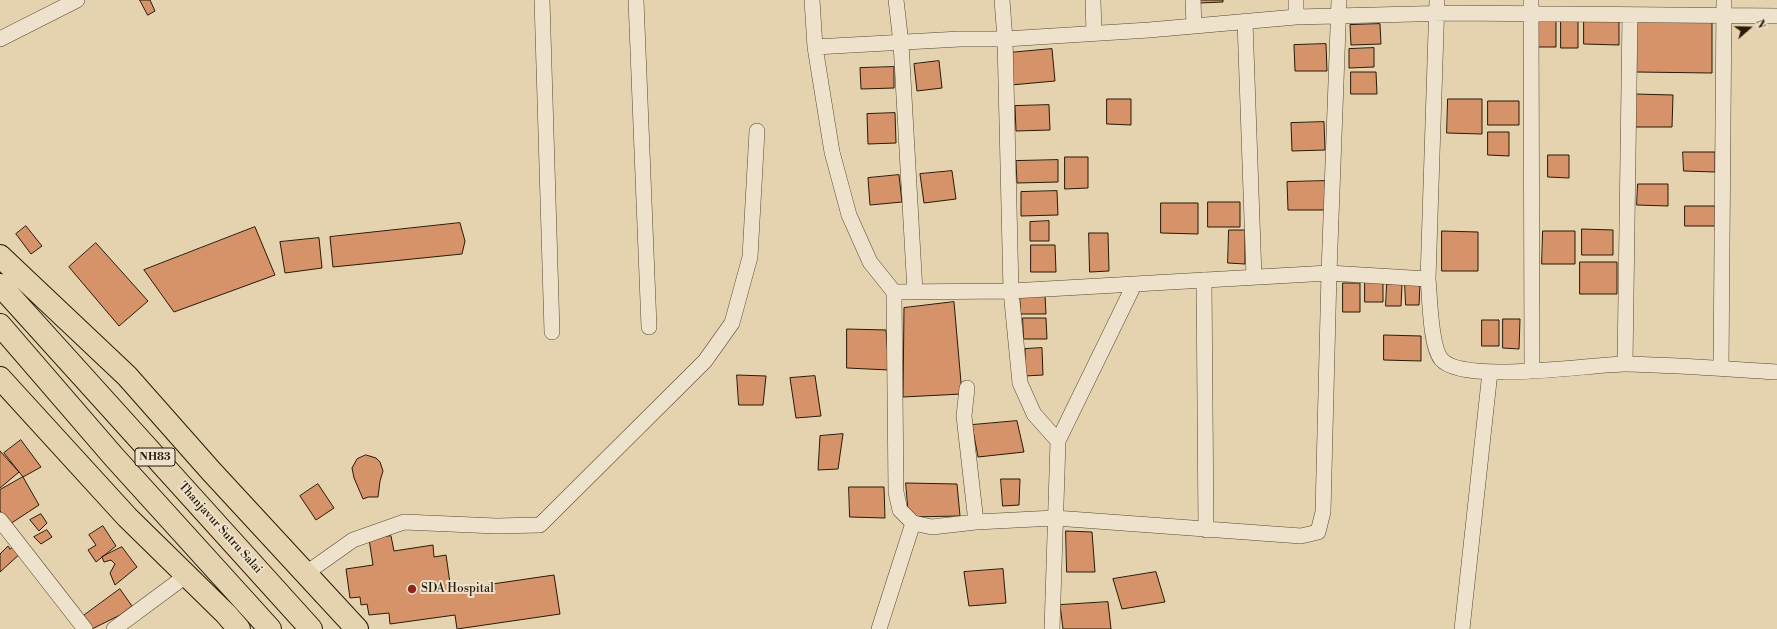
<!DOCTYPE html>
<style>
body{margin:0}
#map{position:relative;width:1777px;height:629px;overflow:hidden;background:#e5d3b0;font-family:"Libre Bodoni",serif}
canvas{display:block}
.north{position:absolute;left:1729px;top:8px;width:40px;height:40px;-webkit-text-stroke:3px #eee2cc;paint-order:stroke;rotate:70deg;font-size:11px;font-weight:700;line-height:16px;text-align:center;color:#271a07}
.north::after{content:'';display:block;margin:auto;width:14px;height:18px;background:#271a07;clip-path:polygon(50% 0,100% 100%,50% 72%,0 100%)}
</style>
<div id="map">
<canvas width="1777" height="629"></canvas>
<div class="north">N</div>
</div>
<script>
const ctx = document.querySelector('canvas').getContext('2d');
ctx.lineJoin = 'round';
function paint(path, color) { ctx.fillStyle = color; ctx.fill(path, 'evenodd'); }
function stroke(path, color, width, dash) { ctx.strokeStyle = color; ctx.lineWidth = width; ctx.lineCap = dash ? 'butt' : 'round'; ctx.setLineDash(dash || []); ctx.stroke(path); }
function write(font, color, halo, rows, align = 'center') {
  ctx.font = font + ' "Libre Bodoni",serif'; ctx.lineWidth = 4; ctx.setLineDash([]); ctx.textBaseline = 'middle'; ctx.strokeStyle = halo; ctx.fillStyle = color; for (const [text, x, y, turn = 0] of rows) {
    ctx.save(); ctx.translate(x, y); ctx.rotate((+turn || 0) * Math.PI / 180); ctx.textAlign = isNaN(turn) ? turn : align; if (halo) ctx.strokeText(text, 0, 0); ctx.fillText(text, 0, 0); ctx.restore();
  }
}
const building = new Path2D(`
 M 140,0 L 150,0 L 155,11 L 148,15 Z
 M 1199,0 L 1223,0 L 1223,2 L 1199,3 Z
 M 1584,19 L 1619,20 L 1619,45 L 1584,44 Z
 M 1561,20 L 1578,20 L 1578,48 L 1561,48 Z
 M 1636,20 L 1712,20 L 1712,73 L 1636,72 Z
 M 1538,21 L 1556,21 L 1556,47 L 1538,47 Z
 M 1380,24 L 1381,44 L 1351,45 L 1350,25 Z
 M 1326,44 L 1327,71 L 1295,71 L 1294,45 Z
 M 1374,48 L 1374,67 L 1349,68 L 1349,49 Z
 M 1052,49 L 1055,81 L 1011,85 L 1008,53 Z
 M 939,61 L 942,88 L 917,91 L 914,64 Z
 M 894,67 L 894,88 L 861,89 L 860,68 Z
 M 1351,72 L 1376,72 L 1377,94 L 1351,94 Z
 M 1635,94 L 1673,95 L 1672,127 L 1635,127 Z
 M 1107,99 L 1131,99 L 1131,125 L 1107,124 Z
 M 1448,99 L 1482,99 L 1482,134 L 1447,133 Z
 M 1488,101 L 1519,101 L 1519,125 L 1488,125 Z
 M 1049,105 L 1050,130 L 1016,131 L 1015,106 Z
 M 895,113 L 896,143 L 868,144 L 867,114 Z
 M 1324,122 L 1325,150 L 1292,151 L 1291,123 Z
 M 1488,132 L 1509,132 L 1509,156 L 1488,155 Z
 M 1683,152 L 1715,152 L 1715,172 L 1684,171 Z
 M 1548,155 L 1569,155 L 1569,178 L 1548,177 Z
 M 1065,157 L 1088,157 L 1088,188 L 1065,189 Z
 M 1058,160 L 1058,182 L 1017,183 L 1016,161 Z
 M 952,171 L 956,199 L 924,203 L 920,174 Z
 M 899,175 L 902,202 L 870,205 L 868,178 Z
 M 1325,181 L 1325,210 L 1288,210 L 1287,182 Z
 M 1638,184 L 1668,184 L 1668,206 L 1637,205 Z
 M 1057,191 L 1058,215 L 1021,216 L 1021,192 Z
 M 1208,202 L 1240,202 L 1240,227 L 1208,227 Z
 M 1161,203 L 1198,203 L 1198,234 L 1161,233 Z
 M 1685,206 L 1715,206 L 1715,226 L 1685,226 Z
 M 1049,221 L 1049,241 L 1030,241 L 1030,222 Z
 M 460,223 L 465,241 L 462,254 L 333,267 L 330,237 Z
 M 26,226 L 42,246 L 31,254 L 16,234 Z
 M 255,227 L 275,275 L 174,312 L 144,270 Z
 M 1582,229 L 1613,230 L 1613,255 L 1582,255 Z
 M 1229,230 L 1245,230 L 1245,264 L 1228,263 Z
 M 1442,231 L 1478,232 L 1478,271 L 1442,271 Z
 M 1543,231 L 1575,231 L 1575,264 L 1542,264 Z
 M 1089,233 L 1108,233 L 1109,271 L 1090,272 Z
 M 319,238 L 322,268 L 285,273 L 280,242 Z
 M 96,243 L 148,301 L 119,326 L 69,267 Z
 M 1031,245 L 1055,245 L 1056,272 L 1031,272 Z
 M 1580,262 L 1617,262 L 1617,294 L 1580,294 Z
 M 1365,280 L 1383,280 L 1383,302 L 1365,302 Z
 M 1343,283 L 1360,283 L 1360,312 L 1343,312 Z
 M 1405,283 L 1420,283 L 1419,305 L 1406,305 Z
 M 1387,284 L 1402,284 L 1401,306 L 1386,306 Z
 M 1020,295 L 1045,295 L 1046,314 L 1021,314 Z
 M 954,302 L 962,394 L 903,397 L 904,308 Z
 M 1023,318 L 1046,318 L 1047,339 L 1024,339 Z
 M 1503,319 L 1520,319 L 1519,349 L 1503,348 Z
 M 1482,320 L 1499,320 L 1499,346 L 1482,346 Z
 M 847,329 L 886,330 L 889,370 L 847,368 Z
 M 1384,335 L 1421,336 L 1421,361 L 1384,360 Z
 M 1042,348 L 1043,375 L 1025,376 L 1025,349 Z
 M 737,375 L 766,376 L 763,405 L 739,405 Z
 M 815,376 L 821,416 L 796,418 L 790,378 Z
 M 1017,421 L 1024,452 L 978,457 L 972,425 Z
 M 843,434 L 838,469 L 818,470 L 820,436 Z
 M 21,440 L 41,467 L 23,477 L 4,453 Z
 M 0,451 L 19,472 L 0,488 Z
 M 366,455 L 376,458 L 380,462 L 383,471 L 380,481 L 378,497 L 368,497 L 363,499 L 354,478 L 352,468 L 357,459 Z
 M 23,477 L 39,505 L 10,524 L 0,511 L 0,490 Z
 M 1001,479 L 1020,479 L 1019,505 L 1003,506 Z
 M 906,483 L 957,484 L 960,516 L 909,517 Z
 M 318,484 L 334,508 L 316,520 L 300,496 Z
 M 849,487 L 884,487 L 885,518 L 850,517 Z
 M 41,514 L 47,523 L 39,531 L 30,520 Z
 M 103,526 L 116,546 L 96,562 L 88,550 L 96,545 L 89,535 Z
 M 47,530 L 52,537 L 41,544 L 34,537 Z
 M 1066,531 L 1092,532 L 1095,572 L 1067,572 Z
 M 391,536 L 394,551 L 433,545 L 434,557 L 446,555 L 451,590 L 554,575 L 560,614 L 457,629 L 455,615 L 390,624 L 389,613 L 369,615 L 367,604 L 361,605 L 360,597 L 350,598 L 346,569 L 373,565 L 369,539 Z
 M 15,545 L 22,552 L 0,572 L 0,554 L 8,546 L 10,549 Z
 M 122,547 L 137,567 L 115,585 L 110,573 L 115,564 L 111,560 L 104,562 L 102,557 Z
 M 1003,569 L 1006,603 L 969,606 L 964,572 Z
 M 1156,572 L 1165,602 L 1122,609 L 1113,579 Z
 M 120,589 L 132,606 L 120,615 L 92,629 L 82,617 Z
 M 1108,602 L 1111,629 L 1063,629 L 1060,605 Z`);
paint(building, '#d69268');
stroke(building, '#271a07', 1);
const minor = new Path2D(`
 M 542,0 L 552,332
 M 636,0 L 649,327
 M 812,0 L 815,47 L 832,152 L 849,215 L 870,262 L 894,292 L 1011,291 L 1329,273 L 1428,279 C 1430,297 1430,345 1441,359 C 1462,385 1591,364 1626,364 C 1676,365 1727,369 1777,372
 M 896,0 L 901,43 L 915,292
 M 1002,0 L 1005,39 L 1011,291 L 1020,383 L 1034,414 L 1058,441
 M 1093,0 L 1094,34
 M 1193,0 L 1194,26
 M 1296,0 L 1296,17
 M 1531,0 L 1532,371
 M 1245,21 L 1254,277
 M 0,39 L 77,0
 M 815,47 L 960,39 L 1005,39 L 1149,30 L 1296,17 L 1454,13 L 1777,16
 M 1428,279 L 1437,0
 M 1204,280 L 1206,530
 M 894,292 L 896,492 L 900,510 L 913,523 L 932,527 L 976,522 L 1055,518 L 1301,536 L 1318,532 L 1323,512 L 1329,273 L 1339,0
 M 1625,364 L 1630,15
 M 1721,369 L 1724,0
 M 967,388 L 964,416 L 976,522
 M 0,520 L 85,629
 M 305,574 L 353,540 L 404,522 L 496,526 L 540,525 L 705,361 L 732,323 L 750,257 L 757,131
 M 114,629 L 187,575
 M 879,629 L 913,523
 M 1052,629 L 1058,441 L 1134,285
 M 1462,629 L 1490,372`);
const highway = new Path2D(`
 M 0,256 L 127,376 L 211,471 L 357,629
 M 0,285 L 311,629
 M 0,325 L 114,457 L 270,629
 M 0,378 L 127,517 L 226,614 L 239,629`);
stroke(minor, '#564831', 16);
stroke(highway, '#271a07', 24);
stroke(minor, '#eee2cc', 15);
stroke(highway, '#e5d3b0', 22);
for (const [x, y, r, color] of [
 [412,589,5,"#8f2418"]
]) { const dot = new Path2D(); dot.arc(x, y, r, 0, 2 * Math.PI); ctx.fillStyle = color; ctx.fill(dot); stroke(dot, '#eee2cc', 1.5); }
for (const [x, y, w] of [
 [155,457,40]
]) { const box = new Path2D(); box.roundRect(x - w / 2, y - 9, w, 18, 3); ctx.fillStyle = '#eee2cc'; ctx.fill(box); stroke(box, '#271a07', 1); }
write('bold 11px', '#271a07', null, [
 ["NH83",155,457]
]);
write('12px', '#271a07', '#eee2cc', [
 ["Thanjavur Sutru Salai",220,528,48]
]);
write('12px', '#271a07', '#eee2cc', [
 ["SDA Hospital",421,589]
], 'left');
</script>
